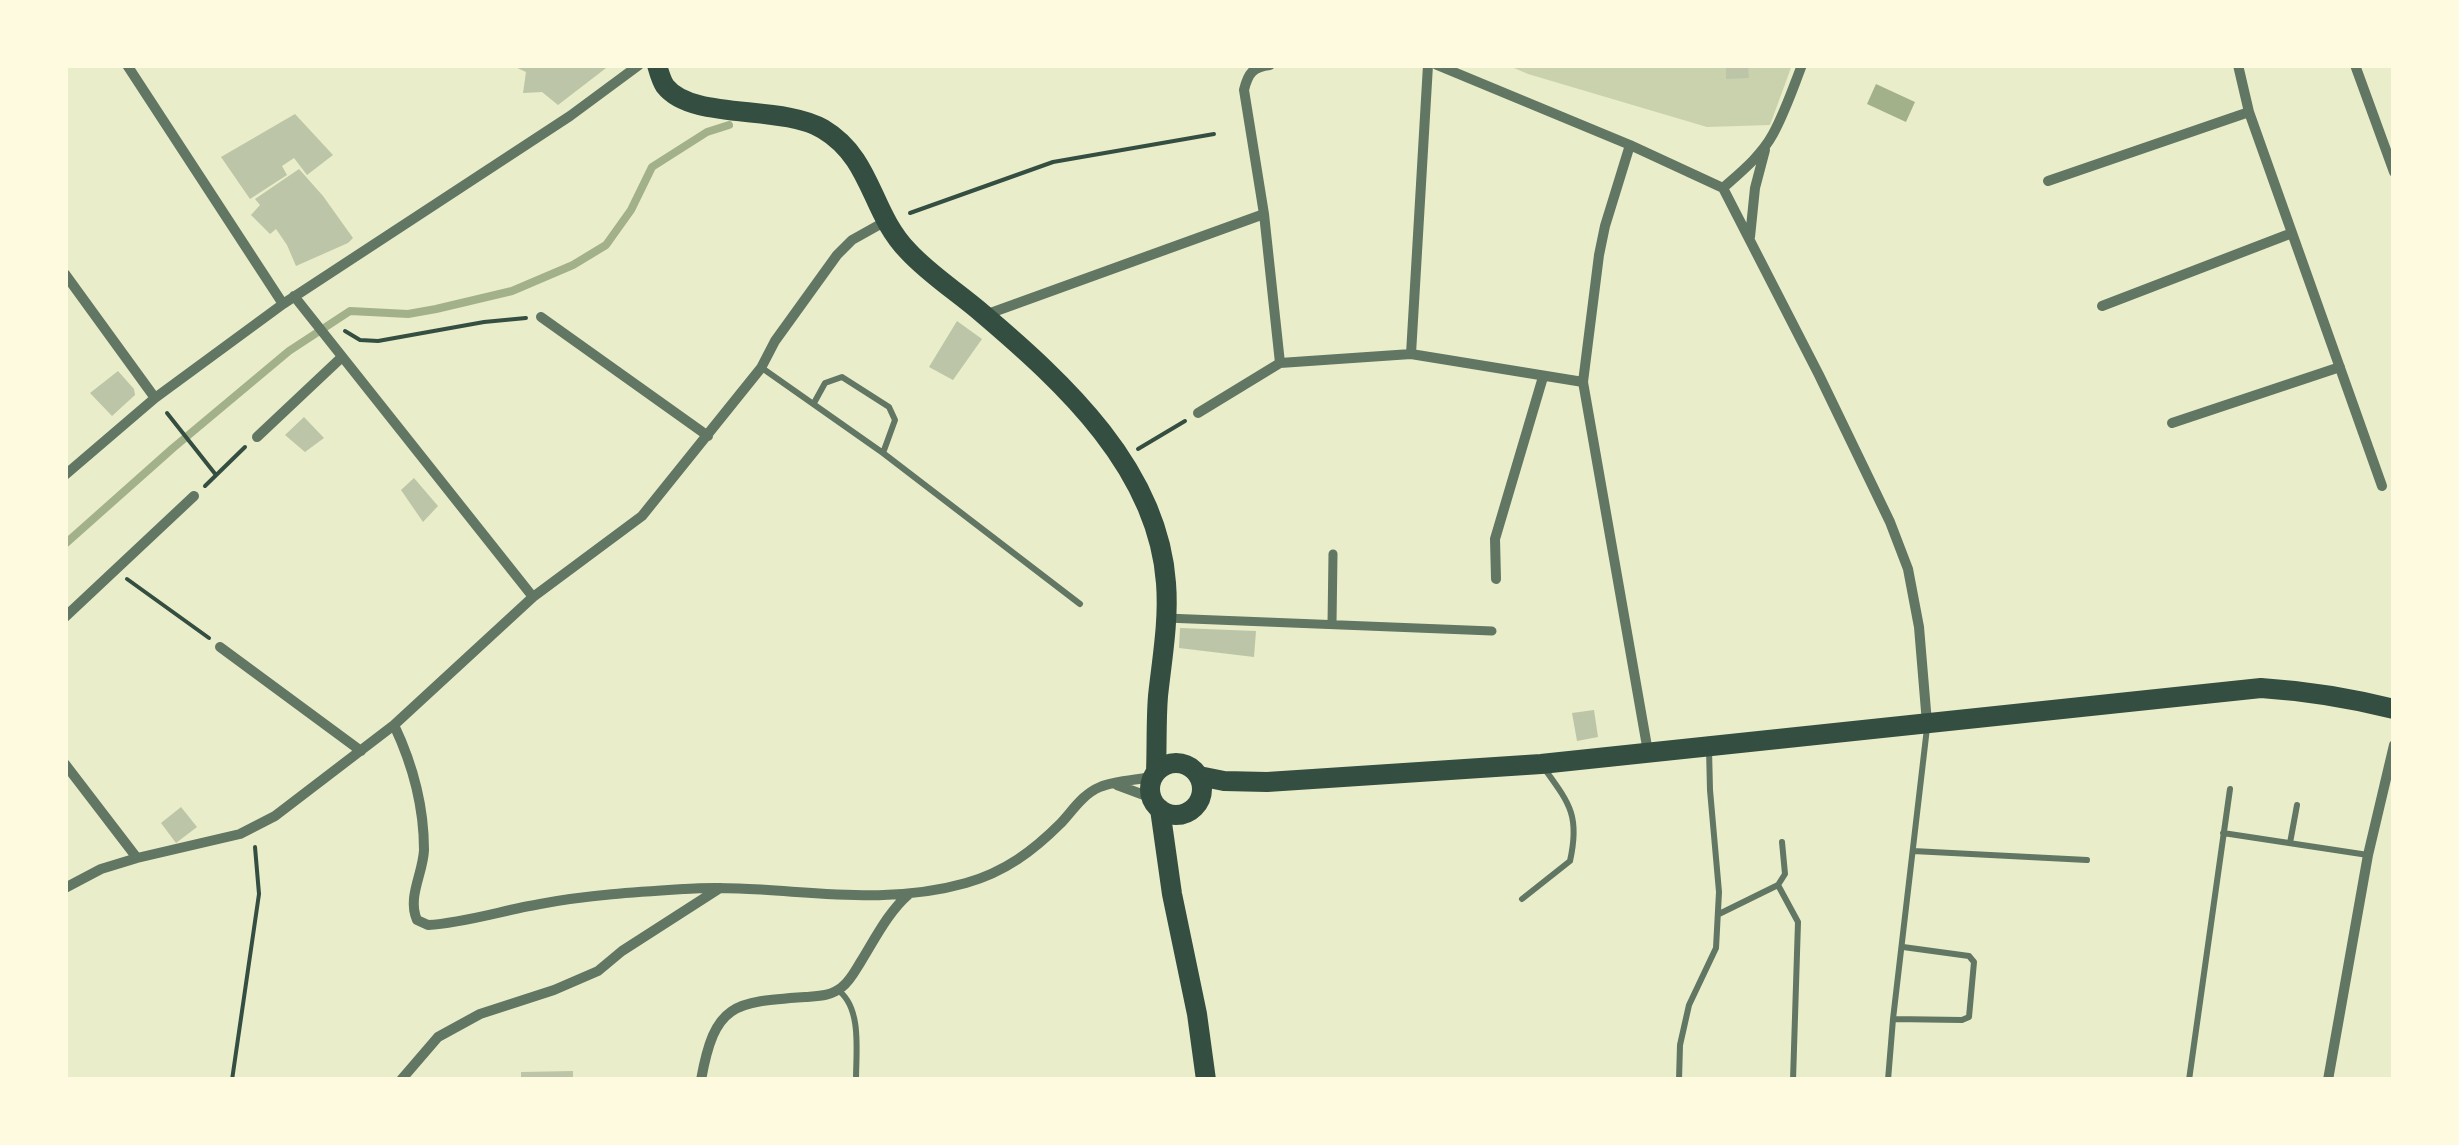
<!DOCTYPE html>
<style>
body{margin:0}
#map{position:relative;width:2459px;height:1145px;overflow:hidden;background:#e9edc9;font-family:"IBM Plex Sans",sans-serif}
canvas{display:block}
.frame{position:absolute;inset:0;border:68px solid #fefae0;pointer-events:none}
</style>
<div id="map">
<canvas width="2459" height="1145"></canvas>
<div class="frame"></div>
</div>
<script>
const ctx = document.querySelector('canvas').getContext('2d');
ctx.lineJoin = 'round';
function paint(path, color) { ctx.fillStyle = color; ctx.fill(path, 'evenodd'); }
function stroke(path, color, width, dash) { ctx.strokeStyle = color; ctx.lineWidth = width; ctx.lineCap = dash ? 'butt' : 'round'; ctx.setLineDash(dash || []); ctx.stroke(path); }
paint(new Path2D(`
 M 1507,65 L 1792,65 L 1770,125 L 1707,127 L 1528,74 Z`), '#cad2ad');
paint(new Path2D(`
 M 1876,84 L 1915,102 L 1906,122 L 1867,104 Z`), '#a3b18a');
stroke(new Path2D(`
 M 65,544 L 173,448 L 289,351 L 350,311 L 408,314 L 436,309 L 512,291 L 573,265 L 606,245 L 631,210 L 652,167 L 707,132 L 729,125`), '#a3b18a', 8);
paint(new Path2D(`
 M 511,65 L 610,65 L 558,105 L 542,92 L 523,93 L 526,72 Z
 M 1726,65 L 1748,65 L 1749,78 L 1726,79 Z
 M 295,114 L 333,155 L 307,175 L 294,158 L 282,166 L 287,175 L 250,199 L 221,157 Z
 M 299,169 L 323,196 L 353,238 L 348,243 L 296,266 L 287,245 L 276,229 L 270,234 L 251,215 L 260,205 L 255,199 Z
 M 957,321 L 982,339 L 953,380 L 929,367 Z
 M 118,371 L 134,389 L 135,395 L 112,416 L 90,393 Z
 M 304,417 L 324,438 L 305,452 L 285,435 Z
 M 414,478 L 438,506 L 423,522 L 401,490 Z
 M 1180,628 L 1256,631 L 1254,657 L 1179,648 Z
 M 1594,710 L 1598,737 L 1577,741 L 1572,713 Z
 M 181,807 L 197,827 L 176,843 L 161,823 Z
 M 573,1071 L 573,1080 L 521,1080 L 521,1072 Z`), '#bcc5a7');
stroke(new Path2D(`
 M 910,213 L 1053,162 L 1214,134
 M 345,331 L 360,340 L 378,341 L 484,322 L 526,318
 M 167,413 L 216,475
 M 1138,449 L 1185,421
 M 205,486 L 245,447
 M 127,579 L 209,638
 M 232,1080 L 259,894 L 255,847`), '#344e41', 4);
stroke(new Path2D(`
 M 762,368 L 883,453 L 1080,604
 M 814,403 L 825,383 L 842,377 L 889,407 L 895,420 L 883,453
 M 2223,833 L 2368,855
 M 2290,843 L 2297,805
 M 1913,851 L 2087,860
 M 1778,885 L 1785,874 L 1782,842
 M 1522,899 L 1570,861 C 1580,816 1570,804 1544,768
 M 1719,914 L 1778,885 L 1798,922 L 1793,1080
 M 839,991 C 862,1009 856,1052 856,1080
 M 1893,1019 L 1962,1020 L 1969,1017 L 1974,962 L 1969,956 L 1903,947
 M 1679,1080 L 1680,1045 L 1689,1005 L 1716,948 L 1719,892 L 1710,790 L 1709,749
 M 1888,1080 L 1893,1019 L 1927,728
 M 2189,1080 L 2230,789`), '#617663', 6);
stroke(new Path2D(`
 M 1166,618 L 1492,631
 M 1332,624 L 1333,554`), '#617663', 9);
stroke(new Path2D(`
 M 127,65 L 283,304
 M 1270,65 C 1253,67 1248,73 1244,90 L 1264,214 L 1280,363
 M 1437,65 L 1630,145 L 1723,188
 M 2238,65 L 2249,112 L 2382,486
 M 2355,65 L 2394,172
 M 1630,145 L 1605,226 L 1599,255 L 1583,382 L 1648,752
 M 2048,181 L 2249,112
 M 1723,188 L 1819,375 L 1890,522 L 1908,569 L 1919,627 L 1927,723
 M 1723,188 C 1741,172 1761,156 1773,134 C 1785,112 1793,88 1802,65
 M 1750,237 L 1755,188 L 1765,150
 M 65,274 L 155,398
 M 294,296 L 533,597
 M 2102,306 L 2292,233
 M 985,315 L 1264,214
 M 541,317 L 708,436
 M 1411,354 L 1428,65
 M 1198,413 L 1280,363 L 1411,354 L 1583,382
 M 2172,423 L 2340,367
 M 257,437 L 342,357
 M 65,475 L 155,398 L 283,304 L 570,116 L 639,65
 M 1496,579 L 1495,539 L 1543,377
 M 65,617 L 194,496
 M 220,647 L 361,751
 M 394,725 C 412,763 424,807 424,850 C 423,874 407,897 417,920 L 428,925 C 464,923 504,910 540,904 C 588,895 637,892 685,889 C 780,883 871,910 966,883 C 1005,872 1033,851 1061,823 C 1073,810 1083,794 1100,787 C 1114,781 1137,780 1152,777
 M 65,764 L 137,858
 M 1117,785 L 1152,798
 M 65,888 L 101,869 L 137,858 L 240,834 L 275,816 L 394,725 L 533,597 L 642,516 L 761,368 L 775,341 L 837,255 L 852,240 L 886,221
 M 401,1080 L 438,1037 L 480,1014 L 554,990 L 598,971 L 622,951 L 720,888
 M 701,1080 C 715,1003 733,1002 806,997 C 819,996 831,996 842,987 C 850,981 855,971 860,963 C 875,939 888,912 909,894
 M 2328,1080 L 2368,855 L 2394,745`), '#617663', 10);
stroke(new Path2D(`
 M 657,65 C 659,72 661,80 665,86 C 692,121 780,104 823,129 C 873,159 870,212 908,251 C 930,275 959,293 983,314 C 1064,383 1158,469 1166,583 C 1169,620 1162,659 1158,696 C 1156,721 1157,746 1156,772
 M1150 789a26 26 0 1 1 52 0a26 26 0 1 1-52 0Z
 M 1199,776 L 1224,781 L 1267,782 L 1541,764 L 2261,688 C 2307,691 2350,698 2394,709
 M 1160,809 L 1172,894 L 1197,1014 L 1206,1080`), '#344e41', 20);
</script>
